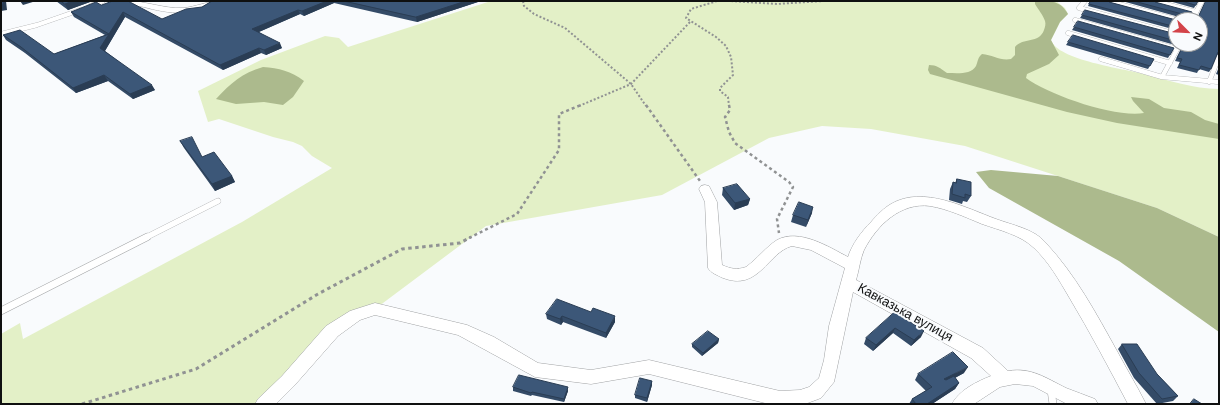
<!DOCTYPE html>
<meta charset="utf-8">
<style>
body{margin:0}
#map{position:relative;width:1220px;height:405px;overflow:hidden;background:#f9fbfd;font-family:"DM Sans",sans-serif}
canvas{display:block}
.frame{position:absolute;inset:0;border:2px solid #0f1010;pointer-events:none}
.north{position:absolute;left:1168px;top:12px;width:40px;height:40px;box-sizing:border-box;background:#f9fbfd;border:1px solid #9b9d9e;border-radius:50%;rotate:114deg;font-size:11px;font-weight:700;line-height:16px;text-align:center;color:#0f1010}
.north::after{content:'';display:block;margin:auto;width:14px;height:18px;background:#d34349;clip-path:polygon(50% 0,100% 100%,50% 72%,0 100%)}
</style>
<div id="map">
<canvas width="1220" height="405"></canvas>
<div class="frame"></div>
<div class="north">N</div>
</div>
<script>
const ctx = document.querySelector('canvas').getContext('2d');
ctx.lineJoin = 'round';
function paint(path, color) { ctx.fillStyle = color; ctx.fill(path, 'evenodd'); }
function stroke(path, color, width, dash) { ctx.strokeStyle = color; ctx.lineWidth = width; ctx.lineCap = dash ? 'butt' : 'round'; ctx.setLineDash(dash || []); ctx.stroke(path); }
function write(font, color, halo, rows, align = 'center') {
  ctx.font = font + ' "DM Sans",sans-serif'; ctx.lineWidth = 4; ctx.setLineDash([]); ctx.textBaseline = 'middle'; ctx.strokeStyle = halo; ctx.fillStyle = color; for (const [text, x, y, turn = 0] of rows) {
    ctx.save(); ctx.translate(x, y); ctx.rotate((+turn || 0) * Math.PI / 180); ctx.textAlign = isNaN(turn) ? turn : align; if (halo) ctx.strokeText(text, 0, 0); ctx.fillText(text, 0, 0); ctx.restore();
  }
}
paint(new Path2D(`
 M 491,1 L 1056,1 L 1065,8 L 1068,14 L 1060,22 L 1051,40 C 1057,60 1125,69 1144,74 C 1169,80 1193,89 1219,89 L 1219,237 L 1157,208 L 965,146 L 871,129 L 822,126 L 769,138 L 662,195 L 486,226 L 375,309 L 355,315 L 264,404 L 1,404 L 1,334 L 20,323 L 23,339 L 242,222 L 332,168 L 312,156 L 302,146 L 293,142 L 273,137 L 219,119 L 208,122 L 198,91 L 261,60 L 325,36 L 339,38 L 348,47 Z`), '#e3f0c7');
paint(new Path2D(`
 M 1035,1 C 1051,1 1060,0 1068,14 L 1060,22 L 1051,40 L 1059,55 L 1049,64 L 1027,74 L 1026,78 C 1049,95 1115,118 1144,113 L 1133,101 L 1131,97 L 1149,99 L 1164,108 L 1191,112 L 1205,120 L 1219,124 L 1219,139 L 1117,123 L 1067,112 L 930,74 L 928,70 L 929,65 C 937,65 940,68 947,73 C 957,73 971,75 976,66 C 978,61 978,57 982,54 C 993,55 1000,61 1011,59 L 1015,55 L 1015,47 C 1023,37 1039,44 1044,30 C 1045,27 1046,24 1045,21 C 1043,15 1038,9 1035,4 Z
 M 263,67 C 279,68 291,71 304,81 L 293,97 L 283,105 L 264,102 L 236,104 L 216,99 C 231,83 242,73 263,67 Z
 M 991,170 L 1058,176 L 1157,208 L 1219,237 L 1219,332 L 1119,261 L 989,188 L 976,172 Z`), '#acba8d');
const serviceFar2 = new Path2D(`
 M 1085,1 L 1079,8 L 1176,34
 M 1108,1 L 1178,20
 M 1154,1 L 1196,12
 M 90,6 L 103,1
 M 1075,20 L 1177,49
 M 1192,20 L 1202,1
 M 1068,33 L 1170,63
 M 1,34 L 37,25 L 80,10
 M 1180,44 L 1162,77 L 1219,82
 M 1101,59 L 1162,77
 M 1209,82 L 1219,57`);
const serviceFar1 = new Path2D(`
 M 145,238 L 218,201`);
const service = new Path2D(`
 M 1,311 L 147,237
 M 1051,390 L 1053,404`);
const minor = new Path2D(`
 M 127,1 C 146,1 164,9 183,8 C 196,7 207,1 220,1 C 203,19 165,13 144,7 C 138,6 131,5 127,1 Z
 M 705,185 L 709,186 L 717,202 L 722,265 C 731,269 737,270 746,267 C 757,259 766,247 777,240 C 799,228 829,247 848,257 C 852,244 862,231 871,222 C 877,215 884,208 891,204 C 923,185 966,208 996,219 C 1012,225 1034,229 1045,242 C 1075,274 1096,313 1117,351 C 1126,368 1137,386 1146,404 L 1128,404 C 1109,368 1090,332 1069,297 C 1059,280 1049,262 1034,248 C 1021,235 999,230 982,224 C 965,217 948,209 930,206 C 901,202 877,225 864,250 C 860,259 859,271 856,280 L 983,348 L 1008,371 C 1031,367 1046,378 1066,388 C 1076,392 1085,395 1095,399 L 1098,404 L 1067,404 L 1033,386 L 1015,384 L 1000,387 L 974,404 L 952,404 C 959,390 978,381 991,376 L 971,358 L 853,292 L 834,382 L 821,398 L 805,404 L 769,404 L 649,374 L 591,384 L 535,377 L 458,335 L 375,315 L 360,320 L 338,336 L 294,386 L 276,404 L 255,404 L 258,399 L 282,376 L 326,326 L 350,311 L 375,303 L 467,325 L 494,337 L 538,363 L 591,370 L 649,360 L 780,391 L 800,390 L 809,387 L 819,378 L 824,360 L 829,326 L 845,268 L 811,250 L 792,246 C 768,252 759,292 723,278 C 717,275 711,273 708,268 L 705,202 L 699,189 L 701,186 Z`);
stroke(serviceFar2, '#a0a2a4', 5);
stroke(serviceFar1, '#a0a2a4', 6);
stroke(service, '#a0a2a4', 8);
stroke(minor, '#a0a2a4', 1);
stroke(new Path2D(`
 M 523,1 L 524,6 L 534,14 L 565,28 L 631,84 L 646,106
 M 717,1 L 691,9 L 686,18 L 716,37 L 726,46 L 731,57 L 733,75 L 720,88 L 720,91 L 728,97 L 729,106
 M 731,1 L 777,4 L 823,1
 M 579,106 L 631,84 L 690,22`), '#909293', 2, [2, 2]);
stroke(new Path2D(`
 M 646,105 L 700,181
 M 729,105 L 730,110 L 725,117 L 729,132 L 735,143 L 789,182 L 793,187 L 777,219 L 779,233
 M 469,238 L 517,214 L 559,150 L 559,114 L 581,105`), '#909293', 2.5, [3, 3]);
stroke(new Path2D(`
 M 82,404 L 196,369 L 318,294 L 402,249 L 460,243 L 471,237`), '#909293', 3, [3.5, 3.5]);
stroke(serviceFar2, '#fff', 4.5);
stroke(serviceFar1, '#fff', 5.5);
stroke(service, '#fff', 7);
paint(minor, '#fff');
paint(new Path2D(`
 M 56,1 L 90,1 L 90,2 L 68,10 Z
 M 212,1 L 481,1 L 417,22 L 334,3 L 304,16 L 300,14 L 259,32 L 282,48 L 266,55 L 261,53 L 223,70 L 125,17 L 105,51 L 155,90 L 133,99 L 108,81 L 76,93 L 25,53 L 6,40 L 3,35 L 54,54 L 105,35 L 74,17 L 71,12 L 101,5 L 162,19 L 202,7 Z
 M 1089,1 L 1108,1 L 1109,2 L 1176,20 L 1176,30 L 1088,6 L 1090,2 Z
 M 1122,1 L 1154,1 L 1190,18 L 1181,20 L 1179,17 Z
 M 1169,1 L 1198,1 L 1194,8 Z
 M 1206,1 L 1219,1 L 1219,54 L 1217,55 L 1211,69 L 1209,72 L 1199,69 L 1197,73 L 1177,68 L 1180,62 L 1175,61 L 1183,45 L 1183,44 L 1200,44 L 1197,19 Z
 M 1082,15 L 1176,34 L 1176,44 L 1175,45 L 1080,18 Z
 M 1074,27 L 1174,48 L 1168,58 L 1072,30 Z
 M 1068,42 L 1154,59 L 1148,69 L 1066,45 Z
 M 1219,67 L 1219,75 L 1216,74 Z
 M 180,141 L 202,157 L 232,176 L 235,182 L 215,191 L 184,148 Z
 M 957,179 L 971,196 L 967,202 L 963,201 L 962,204 L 949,200 L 950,189 L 953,182 L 955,183 Z
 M 723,188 L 750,199 L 748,205 L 734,210 L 722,195 Z
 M 812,213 L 806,227 L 791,222 L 793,215 Z
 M 895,312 L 921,337 L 911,346 L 893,333 L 873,351 L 864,344 L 866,338 Z
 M 546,314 L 615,322 L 606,338 L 563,322 L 561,325 L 547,319 Z
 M 719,339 L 718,343 L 702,356 L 692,347 L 692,344 Z
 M 1122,344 L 1157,374 L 1178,396 L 1173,401 L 1157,404 L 1134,378 L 1118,349 Z
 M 964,373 L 955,378 L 959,383 L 955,389 L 932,404 L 909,404 L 912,399 L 926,391 L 915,380 L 918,374 Z
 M 652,381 L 652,385 L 647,402 L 635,398 L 635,395 Z
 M 513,387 L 568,391 L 564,402 L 532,395 L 531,396 L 513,391 Z`), '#344b67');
paint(new Path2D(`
 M 3,1 L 6,1 L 7,10 L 1,11 L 1,5 Z
 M 20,1 L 36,1 L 23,5 Z
 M 73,1 L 90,1 L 90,2 L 68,10 L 65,4 Z
 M 327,1 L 334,1 L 334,3 L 304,16 L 302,11 Z
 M 466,1 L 481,1 L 417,22 L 416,17 Z
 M 298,10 L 300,14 L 254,34 L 252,29 Z
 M 123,12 L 125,17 L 103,54 L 100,48 Z
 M 280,43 L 282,48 L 266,55 L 264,50 Z
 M 259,48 L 261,53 L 223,70 L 220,65 Z
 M 104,75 L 108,81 L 76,93 L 73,88 Z
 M 152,85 L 155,90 L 133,99 L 130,94 Z
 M 232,176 L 235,182 L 215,191 L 212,184 Z
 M 750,199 L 748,205 L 734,210 L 735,203 Z
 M 813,207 L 812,213 L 806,227 L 808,220 Z
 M 562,316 L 563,322 L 561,325 L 560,319 Z
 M 615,316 L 615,322 L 606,338 L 606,333 Z
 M 895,328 L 893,333 L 873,351 L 876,345 Z
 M 924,331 L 921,337 L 911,346 L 914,340 Z
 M 719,339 L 718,343 L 702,356 L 703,353 Z
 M 968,367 L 964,373 L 941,385 L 944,379 Z
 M 652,381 L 652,385 L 647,402 L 647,398 Z
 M 959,383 L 955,389 L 932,404 L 927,404 Z
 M 568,387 L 568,391 L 564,402 L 564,399 Z`), '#2a3d54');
const building = new Path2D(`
 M 1,1 L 3,1 L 3,4 L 1,5 Z
 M 61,1 L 73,1 L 65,4 Z
 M 113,1 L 128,1 L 162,19 L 186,9 L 202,7 L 212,1 L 327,1 L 302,11 L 298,10 L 252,29 L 280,43 L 264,50 L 259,48 L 220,65 L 123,12 L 100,48 L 152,85 L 130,94 L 104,75 L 73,88 L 21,47 L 3,35 L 20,30 L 54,54 L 109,34 L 71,12 L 96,2 L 101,5 Z
 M 344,1 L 466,1 L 416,17 Z
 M 1091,1 L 1108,1 L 1109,2 L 1176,20 L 1176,27 L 1089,4 Z
 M 1134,1 L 1154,1 L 1155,2 L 1192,12 L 1190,18 L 1193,20 L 1180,20 L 1183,18 L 1181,14 Z
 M 1182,1 L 1198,1 L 1196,5 Z
 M 1206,1 L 1219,1 L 1219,52 L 1218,52 L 1211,69 L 1201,66 L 1199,70 L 1179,65 L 1182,59 L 1177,58 L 1184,44 L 1200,44 L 1200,20 L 1195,20 L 1197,19 Z
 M 1085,10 L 1176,34 L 1176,41 L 1082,15 Z
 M 1078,21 L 1174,48 L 1170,55 L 1074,27 Z
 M 1073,35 L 1154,59 L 1150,66 L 1068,42 Z
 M 192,137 L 202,157 L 214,152 L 232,176 L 212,184 L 180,141 Z
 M 957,179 L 971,182 L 971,196 L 965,194 L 965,198 L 952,194 L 953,182 L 956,183 Z
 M 737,184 L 750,199 L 735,203 L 723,188 Z
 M 799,202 L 813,207 L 808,220 L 793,215 Z
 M 557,299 L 591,312 L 593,308 L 615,316 L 606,333 L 562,316 L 560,319 L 546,314 Z
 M 895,312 L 924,331 L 914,340 L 895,328 L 876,345 L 866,338 Z
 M 708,331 L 719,339 L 703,353 L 692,344 Z
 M 1122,344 L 1137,344 L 1157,374 L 1178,396 L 1162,399 L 1139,373 Z
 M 953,352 L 968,367 L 944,379 L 946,380 L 954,376 L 959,383 L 927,404 L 916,404 L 912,399 L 932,387 L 918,374 Z
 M 519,375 L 568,387 L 564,399 L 532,392 L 531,393 L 513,387 Z
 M 640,378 L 652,381 L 647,398 L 635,395 Z
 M 1194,399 L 1202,404 L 1190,404 Z`);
paint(building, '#3c5778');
stroke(building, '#2a3d54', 1);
write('13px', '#0f1010', '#f9fbfd', [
 ["Кавказька вулиця",905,313,29]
]);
</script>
